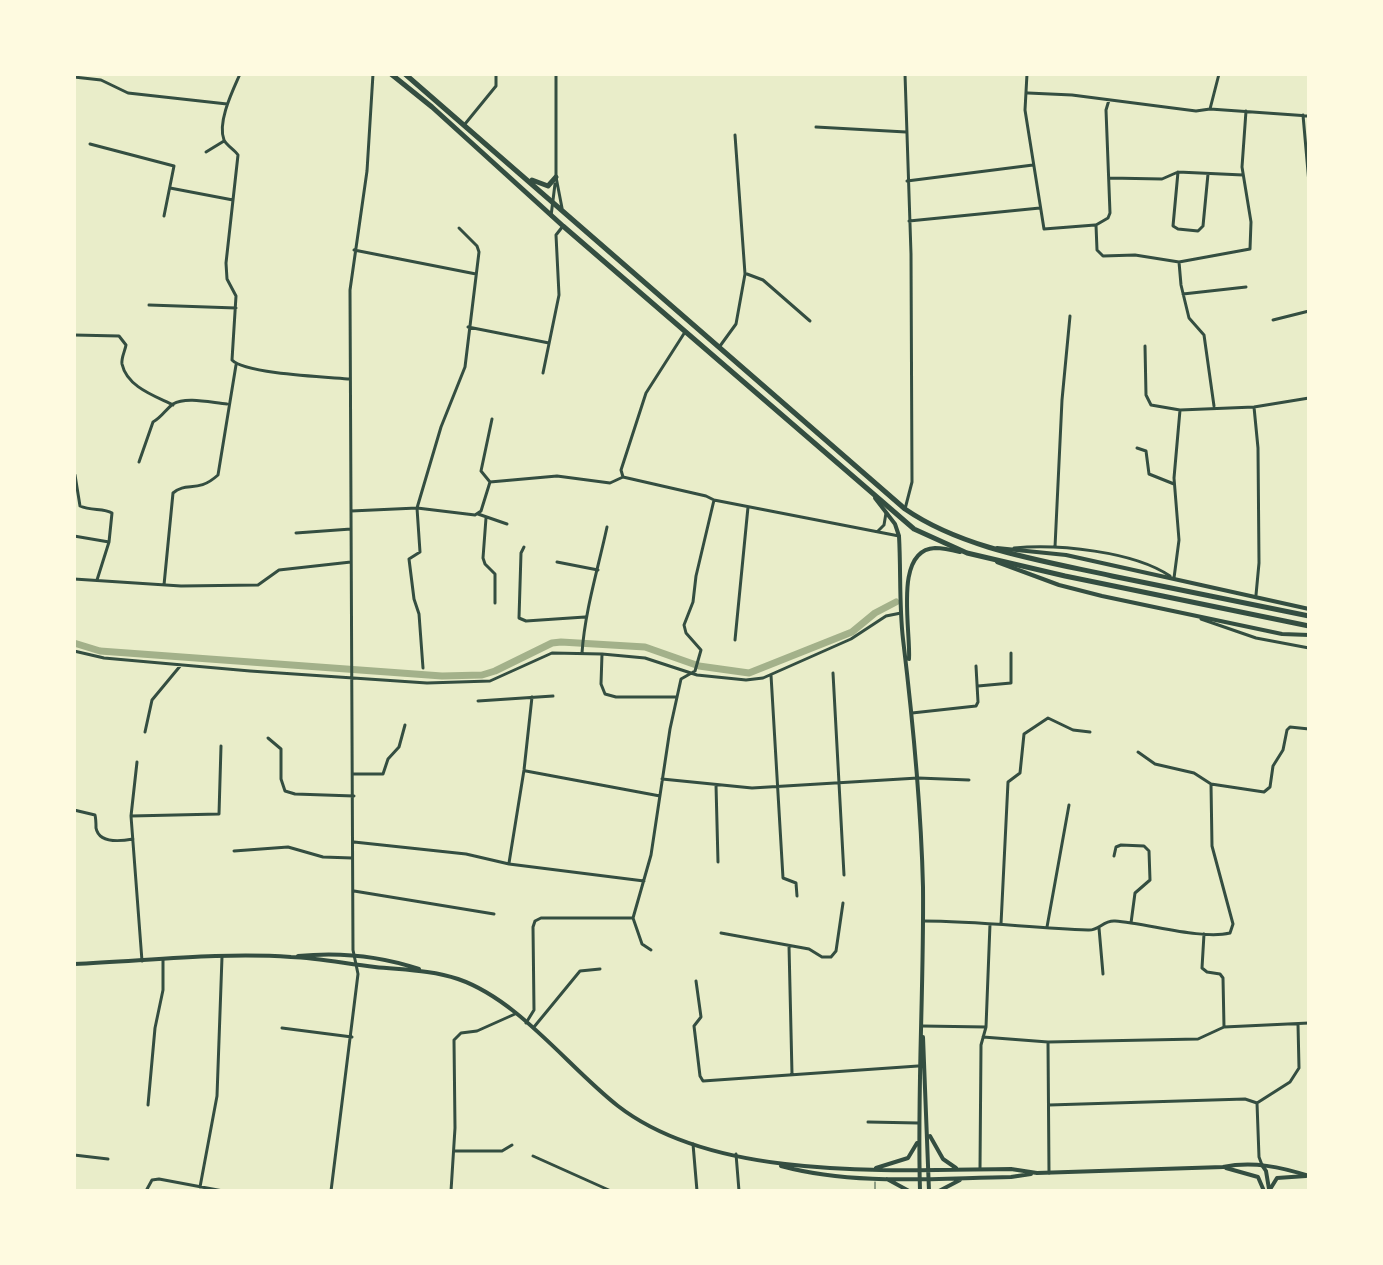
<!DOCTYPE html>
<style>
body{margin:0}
#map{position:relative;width:1383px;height:1265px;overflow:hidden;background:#e9edc9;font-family:Manrope,sans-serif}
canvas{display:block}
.frame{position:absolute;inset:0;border:76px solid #fefae0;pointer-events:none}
</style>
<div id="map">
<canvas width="1383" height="1265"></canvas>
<div class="frame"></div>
</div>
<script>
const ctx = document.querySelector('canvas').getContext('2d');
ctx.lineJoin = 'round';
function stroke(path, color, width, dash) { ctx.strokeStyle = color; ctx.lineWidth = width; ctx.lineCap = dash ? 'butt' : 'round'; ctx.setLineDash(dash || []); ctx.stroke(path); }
stroke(new Path2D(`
 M 74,643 L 100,651 L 442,676 L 482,675 L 495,671 L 552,643 L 561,642 L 645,647 L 699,666 L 749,673 L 852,632 L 875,613 L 896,602`), '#a3b18a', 7);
stroke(new Path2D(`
 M 875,1182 L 875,1191`), '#344e41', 1);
stroke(new Path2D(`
 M 240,74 C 233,90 217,122 224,140 C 226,145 235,150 238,155 L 226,263 L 227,279 L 236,296 L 232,360 C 245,374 328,377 350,379
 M 556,74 L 556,177 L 562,208
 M 905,74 L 911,254 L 912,482 L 905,509
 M 1027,74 L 1025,110 L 1044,229 L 1095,225
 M 74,77 L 101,80 L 128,93 L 227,104
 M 1028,93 L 1072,95 L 1196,111 L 1210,109 L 1309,116
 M 1109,100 L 1106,110 L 1110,213 L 1108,218 L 1096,225 L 1097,250 L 1103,256 L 1135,255 L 1179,262 L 1250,249 L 1251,222 L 1242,167 L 1246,111
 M 1210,109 L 1219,74
 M 1303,115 L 1309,183
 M 465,124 L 496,86 L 496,74
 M 816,127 L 906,132
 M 90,144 L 174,166 L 164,216
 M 206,152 L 224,141
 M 1178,172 L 1173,226 L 1178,229 L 1198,231 L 1203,226 L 1208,174
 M 1109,178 L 1162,179 L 1178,172 L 1243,175
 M 907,181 L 1033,165
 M 170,188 L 233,200
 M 551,216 L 555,184
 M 909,221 L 1040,208
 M 354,250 L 476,274
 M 1179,262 L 1181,285 L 1189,318 L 1204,335 L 1214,406
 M 747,274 L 763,280 L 810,321
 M 1183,294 L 1246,287
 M 149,305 L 236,308
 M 1273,320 L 1309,311
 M 468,327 L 549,343
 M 685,332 L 646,393 L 621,470 L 623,477 L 706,496 L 714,500 L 899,536
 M 74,335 L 119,336 L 126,345 C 125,351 121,358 122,364 C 127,387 155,396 173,405
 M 720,346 L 736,324 L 745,274 L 735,135
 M 1145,346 L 1146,395 L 1151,405 L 1180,410 L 1254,407 L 1309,398
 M 543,373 L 559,295 L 556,235 L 563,226
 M 1254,407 L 1258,448 L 1259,563 L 1256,595
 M 1137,448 L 1146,451 L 1149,474 L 1174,484
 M 139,462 L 153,422 C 162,417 165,410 173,404 C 186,396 213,403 227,404
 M 75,475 L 80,506 C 91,511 104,508 112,513 L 109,542 L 97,580
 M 490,482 L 481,471 L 492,419
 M 351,511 L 417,508 L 475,515 L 481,511 L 490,482 L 557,476 L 610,483 L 623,477
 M 478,514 L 507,524
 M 486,518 L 483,558 L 485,564 L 495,574 L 495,603
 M 878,531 L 884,525 L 886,513
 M 296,533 L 351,529
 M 74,536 L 109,542
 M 524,547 L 521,553 L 519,618 L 526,621 L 585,617
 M 1055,547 L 1062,400 L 1070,316
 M 1014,548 C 1058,544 1133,551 1170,576
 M 557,562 L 598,570
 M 1174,578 L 1179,540 L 1174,478 L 1180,410
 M 74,579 L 181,586 L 258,585 L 279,570 L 351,562
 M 164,585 L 173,493 C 187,481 197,494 218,475 L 236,365
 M 1201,619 L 1256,638 L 1309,648
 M 735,640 L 748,507
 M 74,651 L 104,658 L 250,671 L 427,683 L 490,681 L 552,653 L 602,654 L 645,658 L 697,675 L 746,680 L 763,678 L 851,639 L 886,616 L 901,613
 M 582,653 C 585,610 598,569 607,527
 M 602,654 L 601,684 L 605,694 L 616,697 L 677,697
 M 423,668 L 419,614 L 414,599 L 409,559 L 420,552 L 417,508 L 441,427 L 465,367 L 479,252 L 477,246 L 459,228
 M 833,673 L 844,875
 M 771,675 L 783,878 L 796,883 L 797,896
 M 978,686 L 1011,683 L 1011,653
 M 478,701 L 553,696
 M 912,713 L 976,706 L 978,702 L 976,666
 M 145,732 L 152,700 L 181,665
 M 268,738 L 281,749 L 281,779 L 285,791 L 295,794 L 354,796
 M 1138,752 L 1155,764 L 1194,773 L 1211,784 L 1264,792 L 1270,787 L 1273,766 L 1283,750 L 1287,730 L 1290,727 L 1309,729
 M 137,762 L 131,816 L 142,961
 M 526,771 L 660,796
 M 353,774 L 383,774 L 388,759 L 399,747 L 405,725
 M 662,779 L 752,788 L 918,778 L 969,780
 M 716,785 L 718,862
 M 74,810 L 95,815 C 96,819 96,824 96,828 C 99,844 122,841 133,839
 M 131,816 L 219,814 L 221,746
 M 354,842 L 466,854 L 509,864 L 644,881
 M 234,851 L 288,847 L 323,857 L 352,858
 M 1114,856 L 1116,847 L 1121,845 L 1144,846 L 1149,851 L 1150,880 L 1135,893 L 1131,923
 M 509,863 L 524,770 L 532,697
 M 354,891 L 494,914
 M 633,918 L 651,855 L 670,729 L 681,679 L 695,671 L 701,650 L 686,633 L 684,625 L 693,602 L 696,576 L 714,500
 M 633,918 L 642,944 L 651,950
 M 923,921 C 978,921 1032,928 1088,930 C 1099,931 1103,920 1115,921 C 1147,923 1201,940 1230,933 L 1233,924 L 1212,846 L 1211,784
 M 1001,924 L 1008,782 L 1020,773 L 1024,734 L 1048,718 L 1073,730 L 1090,732
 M 1047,927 L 1069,805
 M 1099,928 L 1103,974
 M 721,933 L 809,949 L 822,957 L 831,957 L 836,951 L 843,903
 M 1204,934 L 1202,968 L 1207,972 L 1220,974 L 1223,978 L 1224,1027
 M 789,946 L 792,1074
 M 696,981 L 701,1017 L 694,1026 L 700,1076 L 703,1081 L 918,1066
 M 526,1023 L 534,1010 L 533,927 L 535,921 L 541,918 L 633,918
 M 922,1026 L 986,1027
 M 534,1027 L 580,971 L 600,969
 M 282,1028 L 352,1037
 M 983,1037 L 1048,1042 L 1198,1039 L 1224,1027 L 1309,1023
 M 1048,1042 L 1049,1173
 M 148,1105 L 155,1028 L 163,990 L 163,960
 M 1049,1105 L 1245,1099 L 1257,1103
 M 868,1122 L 918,1123
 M 693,1144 L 697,1191
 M 454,1151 L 502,1151 L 512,1145
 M 736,1154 L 739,1191
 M 74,1155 L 108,1159
 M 533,1156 L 611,1191
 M 1262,1165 L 1259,1157 L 1257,1103 L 1290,1082 L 1299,1068 L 1298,1024
 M 980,1169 L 981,1045 L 986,1027 L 990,924
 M 200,1187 L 217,1096 L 222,957
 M 146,1191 L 152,1180 L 159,1179 L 223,1191
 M 331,1191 L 358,974 L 353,950 L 350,290 L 367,171 L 373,74
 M 451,1191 L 455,1128 L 454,1040 L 461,1033 L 477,1031 L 515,1014`), '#344e41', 3);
stroke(new Path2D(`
 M 1262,1165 L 1266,1171 L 1269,1189
 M 1226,1168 L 1258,1177 L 1264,1191
 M 1269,1191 L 1277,1178 L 1306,1176`), '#344e41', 4);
stroke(new Path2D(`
 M 875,498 L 895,524 L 899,536 C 901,571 899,605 903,639 C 913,722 921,804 923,887 C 924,989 917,1090 920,1191
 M 997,548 L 1066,555 L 1309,609
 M 997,562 L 1059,585 L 1102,596 L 1282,634 L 1309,635
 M 909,659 C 911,630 893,550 935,548 C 943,548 952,550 960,552
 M 298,956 C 338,952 380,956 419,969
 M 74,964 C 146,961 220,952 291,957 C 319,958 347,964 375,967 C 403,970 431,970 458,979 C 519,1000 568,1067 618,1106 C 716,1182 893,1170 1011,1169 L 1037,1173 L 1223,1167 C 1253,1161 1281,1167 1309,1176
 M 923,1037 L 929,1191
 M 930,1136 L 943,1159 L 956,1168
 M 781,1166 C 855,1186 935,1178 1011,1177 L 1031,1174
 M 876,1168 L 908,1158 L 917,1143
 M 887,1179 L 909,1191
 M 939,1191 L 960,1180`), '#344e41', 4);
stroke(new Path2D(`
 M 391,74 L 432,107 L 563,226 L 914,529 L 967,553 L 1065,576 L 1309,626
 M 405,74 L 905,509 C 963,549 1044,561 1112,576 C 1178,589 1243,603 1309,616
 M 532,180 L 548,186 L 556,177`), '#344e41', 5);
</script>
